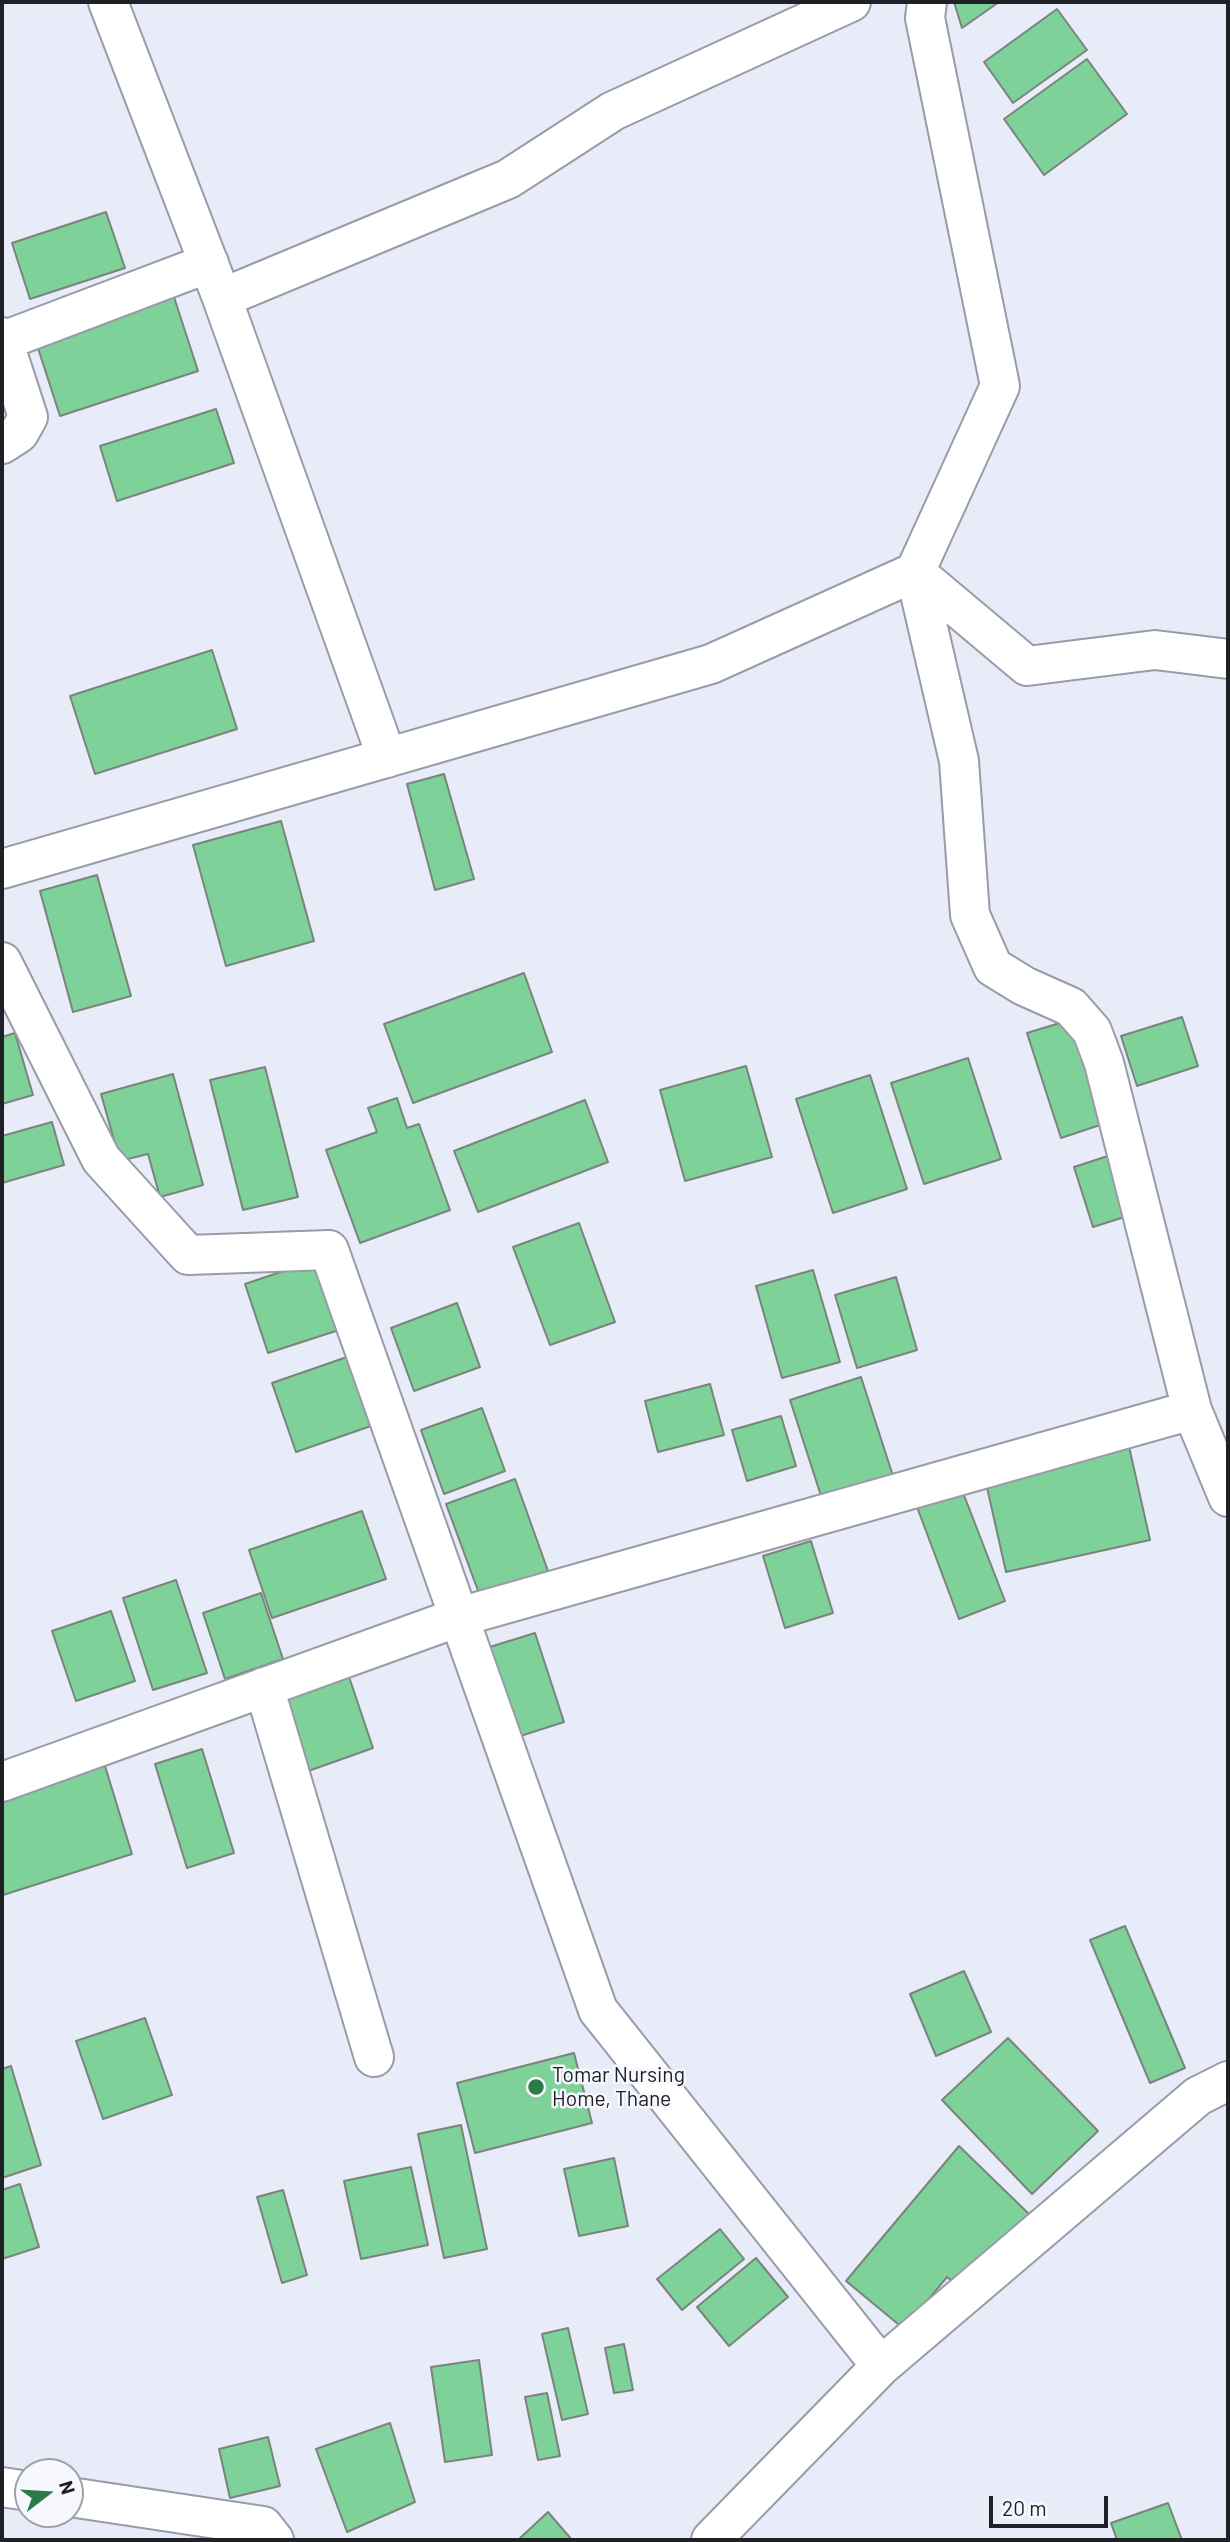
<!DOCTYPE html>
<style>
body{margin:0}
#map{position:relative;width:1230px;height:2542px;overflow:hidden;background:#e8ebf8;font-family:Barlow,sans-serif}
canvas{display:block}
.frame{position:absolute;inset:0;border:4px solid #202126;pointer-events:none}
.north{position:absolute;left:14px;top:2458px;width:70px;height:70px;box-sizing:border-box;background:#f7f8fe;border:2px solid #a1a2a8;border-radius:50%;rotate:73deg;font-size:19px;font-weight:700;line-height:28px;text-align:center;color:#202126}
.north::after{content:'';display:block;margin:auto;width:24px;height:32px;background:#2c7a4a;clip-path:polygon(50% 0,100% 100%,50% 72%,0 100%)}
.scale{position:absolute;left:989px;top:2496px;width:119px;height:32px;box-sizing:border-box;border:4px solid #202126;border-top:0;padding-left:9px;font-size:21px;line-height:24px;white-space:nowrap;color:#202126;-webkit-text-stroke:5px #f7f8fe;paint-order:stroke}
</style>
<div id="map">
<canvas width="1230" height="2542"></canvas>
<div class="frame"></div>
<div class="north">N</div>
<div class="scale">20 m</div>
</div>
<script>
const ctx = document.querySelector('canvas').getContext('2d');
ctx.lineJoin = 'round';
function paint(path, color) { ctx.fillStyle = color; ctx.fill(path, 'evenodd'); }
function stroke(path, color, width, dash) { ctx.strokeStyle = color; ctx.lineWidth = width; ctx.lineCap = dash ? 'butt' : 'round'; ctx.setLineDash(dash || []); ctx.stroke(path); }
function write(font, color, halo, rows, align = 'center') {
  ctx.font = font + ' Barlow,sans-serif'; ctx.lineWidth = 5; ctx.setLineDash([]); ctx.textBaseline = 'middle'; ctx.strokeStyle = halo; ctx.fillStyle = color; for (const [text, x, y, turn = 0] of rows) {
    ctx.save(); ctx.translate(x, y); ctx.rotate((+turn || 0) * Math.PI / 180); ctx.textAlign = isNaN(turn) ? turn : align; if (halo) ctx.strokeText(text, 0, 0); ctx.fillText(text, 0, 0); ctx.restore();
  }
}
const building = new Path2D(`
 M 954,2 L 999,2 L 962,28 Z
 M 1057,9 L 1087,50 L 1013,103 L 984,62 Z
 M 1087,59 L 1127,114 L 1044,175 L 1004,119 Z
 M 106,212 L 125,268 L 30,299 L 12,243 Z
 M 174,297 L 198,371 L 60,416 L 36,342 Z
 M 216,409 L 234,463 L 117,501 L 100,446 Z
 M 212,650 L 237,729 L 95,774 L 70,696 Z
 M 444,774 L 474,879 L 435,890 L 407,784 Z
 M 281,821 L 314,941 L 226,966 L 193,845 Z
 M 97,875 L 131,996 L 73,1012 L 40,891 Z
 M 524,973 L 552,1052 L 413,1103 L 384,1024 Z
 M 1182,1017 L 1198,1066 L 1137,1086 L 1121,1036 Z
 M 1073,1019 L 1106,1123 L 1061,1138 L 1027,1033 Z
 M 15,1033 L 33,1095 L 2,1104 L 2,1037 Z
 M 968,1058 L 1001,1159 L 924,1184 L 891,1083 Z
 M 746,1066 L 772,1157 L 685,1181 L 660,1090 Z
 M 265,1067 L 298,1197 L 243,1210 L 210,1080 Z
 M 173,1074 L 203,1185 L 160,1197 L 148,1154 L 120,1161 L 101,1094 Z
 M 870,1075 L 907,1189 L 833,1213 L 796,1099 Z
 M 397,1098 L 407,1128 L 419,1124 L 450,1210 L 360,1243 L 326,1150 L 377,1132 L 368,1108 Z
 M 585,1100 L 608,1162 L 478,1212 L 454,1151 Z
 M 52,1122 L 64,1165 L 2,1183 L 2,1136 Z
 M 1117,1153 L 1137,1213 L 1093,1227 L 1074,1167 Z
 M 579,1223 L 615,1322 L 550,1345 L 513,1247 Z
 M 316,1260 L 339,1330 L 268,1353 L 245,1284 Z
 M 813,1270 L 840,1362 L 782,1378 L 756,1286 Z
 M 896,1277 L 917,1350 L 857,1368 L 835,1295 Z
 M 457,1303 L 480,1367 L 414,1391 L 391,1328 Z
 M 347,1357 L 371,1426 L 296,1452 L 272,1383 Z
 M 861,1377 L 894,1479 L 823,1502 L 790,1400 Z
 M 710,1384 L 724,1435 L 658,1452 L 645,1401 Z
 M 482,1408 L 505,1471 L 444,1494 L 421,1430 Z
 M 781,1416 L 796,1466 L 747,1481 L 732,1430 Z
 M 1128,1442 L 1150,1540 L 1006,1572 L 984,1474 Z
 M 515,1479 L 548,1571 L 480,1596 L 446,1504 Z
 M 962,1490 L 1005,1601 L 959,1619 L 917,1507 Z
 M 362,1511 L 386,1579 L 272,1618 L 249,1550 Z
 M 811,1541 L 833,1613 L 785,1628 L 763,1556 Z
 M 176,1580 L 207,1673 L 153,1690 L 123,1598 Z
 M 261,1593 L 283,1659 L 225,1679 L 203,1613 Z
 M 111,1611 L 135,1681 L 76,1701 L 52,1631 Z
 M 535,1633 L 564,1722 L 508,1740 L 480,1650 Z
 M 344,1662 L 373,1748 L 300,1774 L 270,1687 Z
 M 202,1749 L 234,1853 L 187,1868 L 155,1764 Z
 M 105,1766 L 132,1854 L 3,1895 L 2,1798 Z
 M 1125,1926 L 1185,2068 L 1150,2083 L 1090,1940 Z
 M 964,1971 L 991,2032 L 936,2056 L 910,1994 Z
 M 145,2018 L 172,2095 L 103,2119 L 76,2041 Z
 M 1008,2038 L 1098,2131 L 1032,2194 L 942,2100 Z
 M 574,2053 L 592,2123 L 475,2153 L 457,2083 Z
 M 11,2066 L 41,2165 L 2,2178 L 2,2069 Z
 M 461,2125 L 487,2249 L 444,2258 L 418,2134 Z
 M 959,2146 L 1030,2215 L 964,2291 L 947,2277 L 904,2329 L 846,2281 Z
 M 614,2158 L 628,2226 L 579,2236 L 564,2169 Z
 M 411,2167 L 428,2245 L 361,2259 L 344,2181 Z
 M 20,2184 L 39,2247 L 2,2259 L 2,2190 Z
 M 283,2190 L 307,2275 L 282,2283 L 257,2197 Z
 M 720,2229 L 744,2259 L 682,2310 L 657,2279 Z
 M 756,2258 L 788,2297 L 729,2346 L 697,2307 Z
 M 568,2328 L 588,2414 L 562,2420 L 542,2334 Z
 M 624,2344 L 633,2390 L 614,2393 L 605,2348 Z
 M 479,2360 L 492,2455 L 445,2462 L 431,2367 Z
 M 547,2393 L 560,2456 L 538,2460 L 525,2397 Z
 M 390,2423 L 415,2502 L 347,2532 L 316,2449 Z
 M 268,2437 L 280,2486 L 230,2498 L 219,2449 Z
 M 1168,2503 L 1182,2540 L 1117,2540 L 1111,2523 Z
 M 548,2512 L 572,2540 L 518,2540 Z`);
paint(building, '#7ed198');
stroke(building, '#79857c', 2);
const minor = new Path2D(`
 M 108,2 L 222,298 L 387,758
 M 222,298 L 508,179 L 613,111 L 851,2
 M 2,337 L 28,417 L 19,433 L 2,444
 M 3,341 L 209,263
 M 915,572 L 959,761 L 970,915 L 993,967 L 1024,986 L 1071,1007 L 1092,1031 L 1104,1063 L 1192,1410 L 1228,1497
 M 915,572 L 1027,666 L 1155,650 L 1228,659
 M 2,869 L 711,664 L 915,572 L 1000,386 L 925,18 L 927,2
 M 2,962 L 101,1159 L 188,1255 L 329,1250 L 598,2010 L 881,2366
 M 264,1687 L 374,2057
 M 2,1782 L 459,1617 L 1192,1410
 M 2,2487 L 28,2491
 M 70,2497 L 263,2526 L 274,2540
 M 711,2540 L 881,2366 L 1198,2096 L 1228,2081`);
stroke(minor, '#999ba8', 42);
stroke(minor, '#fff', 38);
for (const [x, y, r, color] of [
 [536,2087,9,"#2c7a4a"]
]) { const dot = new Path2D(); dot.arc(x, y, r, 0, 2 * Math.PI); ctx.fillStyle = color; ctx.fill(dot); stroke(dot, '#f7f8fe', 2.5); }
write('21px', '#202126', '#f7f8fe', [
 ["Tomar Nursing",552,2075],
 ["Home, Thane",552,2099]
], 'left');
</script>
